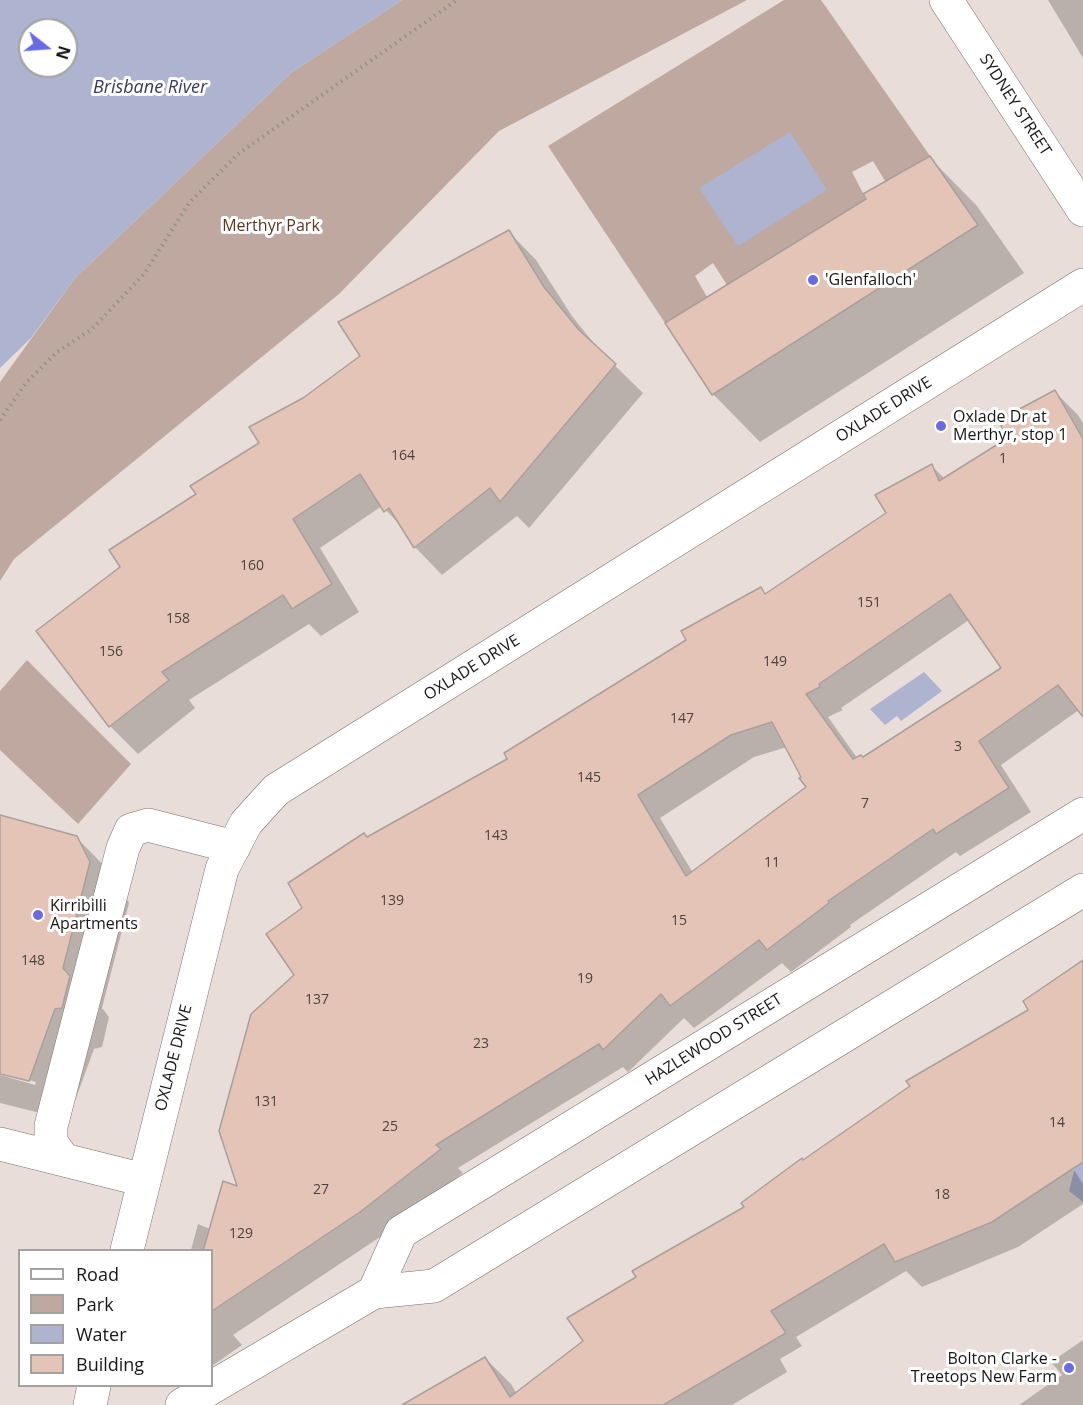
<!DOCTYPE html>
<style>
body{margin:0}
#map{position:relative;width:1083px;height:1405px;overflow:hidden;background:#e8ddd8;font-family:"Open Sans",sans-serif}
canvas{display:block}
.legend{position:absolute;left:18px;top:1249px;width:195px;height:138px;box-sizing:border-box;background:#fff;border:2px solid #a3a2a1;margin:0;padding:8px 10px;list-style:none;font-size:18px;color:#1a1615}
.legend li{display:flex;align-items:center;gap:12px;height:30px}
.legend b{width:30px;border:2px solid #a3a2a1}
.north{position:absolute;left:18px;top:18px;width:60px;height:60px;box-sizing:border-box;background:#fff;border:2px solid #a3a2a1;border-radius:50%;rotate:107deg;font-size:16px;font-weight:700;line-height:24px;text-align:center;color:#1a1615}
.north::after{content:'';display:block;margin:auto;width:21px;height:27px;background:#696be4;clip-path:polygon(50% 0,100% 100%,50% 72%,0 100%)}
</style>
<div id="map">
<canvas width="1083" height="1405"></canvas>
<ul class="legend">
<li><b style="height:8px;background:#fff"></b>Road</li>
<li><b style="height:16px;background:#bfa89f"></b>Park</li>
<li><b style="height:16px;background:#aeb3cf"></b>Water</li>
<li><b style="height:16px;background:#e4c4b7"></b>Building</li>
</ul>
<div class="north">N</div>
</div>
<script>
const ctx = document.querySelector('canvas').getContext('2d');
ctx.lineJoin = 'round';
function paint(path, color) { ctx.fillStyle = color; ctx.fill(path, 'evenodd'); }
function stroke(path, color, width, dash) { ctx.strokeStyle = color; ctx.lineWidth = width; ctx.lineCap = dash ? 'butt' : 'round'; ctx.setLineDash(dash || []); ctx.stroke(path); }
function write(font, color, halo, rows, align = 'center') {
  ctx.font = font + ' "Open Sans",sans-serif'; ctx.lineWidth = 6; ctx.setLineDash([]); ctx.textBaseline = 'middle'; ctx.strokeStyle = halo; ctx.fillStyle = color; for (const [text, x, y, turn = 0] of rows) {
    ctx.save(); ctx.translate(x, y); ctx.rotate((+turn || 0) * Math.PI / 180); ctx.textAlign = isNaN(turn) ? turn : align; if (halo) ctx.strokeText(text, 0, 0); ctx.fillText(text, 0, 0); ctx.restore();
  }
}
paint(new Path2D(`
 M 402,0 L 747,0 L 499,131 L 339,294 L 14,559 L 0,581 L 0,382 L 75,278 L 292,72 Z
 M 784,0 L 821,0 L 930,156 L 908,169 L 891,191 L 873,161 L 852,172 L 866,199 L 727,285 L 713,263 L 695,276 L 707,297 L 665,323 L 548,146 Z
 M 27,660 L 131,764 L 78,824 L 0,750 L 0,691 Z`), '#bfa89f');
paint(new Path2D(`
 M 0,0 L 402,0 L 292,72 L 75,278 L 31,338 L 0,368 ZM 30,30 L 66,30 L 66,66 L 30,66 Z
 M 790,132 L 827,190 L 738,246 L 699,188 Z
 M 924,672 L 942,691 L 901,721 L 897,716 L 885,725 L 870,709 Z
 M 1083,1159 L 1083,1202 L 1069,1191 L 1076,1163 Z`), '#aeb3cf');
paint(new Path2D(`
 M 1048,0 L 1083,0 L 1083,58 Z
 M 930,158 L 977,206 L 1024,273 L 760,442 L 713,394 L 868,199 Z
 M 509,232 L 536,260 L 572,316 L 600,351 L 643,393 L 529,528 L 517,516 L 442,575 L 415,547 L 403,528 L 382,506 L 320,548 L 359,612 L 321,636 L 309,624 L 189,700 L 195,708 L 138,754 L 110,726 L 122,567 L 198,494 L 261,444 L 303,399 L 362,356 Z
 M 1055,392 L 1078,415 L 1083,423 L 1083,715 L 1079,710 L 1001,765 L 1031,812 L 960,856 L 956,852 L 850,925 L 851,927 L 791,972 L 782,963 L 694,1028 L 684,1018 L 628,1072 L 623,1067 L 458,1168 L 463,1173 L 383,1235 L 233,1335 L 242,1345 L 212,1366 L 212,1250 L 191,1250 L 198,1224 L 210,1229 L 240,1188 L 296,976 L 304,908 L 367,839 L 509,759 L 688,641 L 761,589 L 766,594 L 888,513 L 932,466 L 945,479 L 1008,439 ZM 969,620 L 1003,668 L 863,759 L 858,759 L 828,717 L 843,710 L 841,708 ZM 787,747 L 808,788 L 693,873 L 660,818 L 754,757 Z
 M 0,817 L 76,837 L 116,878 L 129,903 L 102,1008 L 109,1017 L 102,1047 L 94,1049 L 68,1120 L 0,1103 L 0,1075 L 35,1085 L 36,1082 L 0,1072 Z
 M 1083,961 L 1083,1154 L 1071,1165 L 1083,1184 L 1083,1204 L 1018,1247 L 922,1287 L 906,1271 L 796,1337 L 802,1346 L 780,1359 L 787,1372 L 732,1405 L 405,1405 L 485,1358 L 511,1384 L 517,1394 L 585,1341 L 638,1277 L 746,1208 L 803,1162 L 1030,1010 Z
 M 1083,1340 L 1083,1405 L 1019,1405 L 1062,1375 L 1051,1362 Z`), '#0003');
const building = new Path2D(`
 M 930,156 L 978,225 L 712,395 L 665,323 L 866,199 L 863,194 Z
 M 509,230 L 544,287 L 579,330 L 616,364 L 500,502 L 490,488 L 414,548 L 389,508 L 384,512 L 360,474 L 293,519 L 332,584 L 292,609 L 283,595 L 162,672 L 169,680 L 109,727 L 36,631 L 120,567 L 109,550 L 196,494 L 190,486 L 259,443 L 249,427 L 303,398 L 360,356 L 338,322 Z
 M 1055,390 L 1083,439 L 1083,717 L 1058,685 L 979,741 L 1009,788 L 936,834 L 933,829 L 828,901 L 829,903 L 767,950 L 759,940 L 670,1006 L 661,994 L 603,1050 L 599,1044 L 436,1145 L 441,1149 L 360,1212 L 212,1311 L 212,1251 L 203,1251 L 223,1181 L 237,1186 L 219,1131 L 251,1014 L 294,975 L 266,934 L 302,908 L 288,883 L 364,833 L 367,837 L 507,759 L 504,753 L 686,640 L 681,631 L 761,587 L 765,594 L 886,513 L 875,495 L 932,464 L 939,481 L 1006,439 L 999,420 ZM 950,594 L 1001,668 L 863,757 L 861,755 L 853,759 L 806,694 L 820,687 L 819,684 ZM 772,722 L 801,777 L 799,778 L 806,787 L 686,876 L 638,795 L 731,735 Z
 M 0,815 L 77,836 L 90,862 L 63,968 L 70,976 L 62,1008 L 55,1009 L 29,1081 L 0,1074 Z
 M 1083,960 L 1083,1162 L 992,1222 L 895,1262 L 884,1244 L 771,1311 L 786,1333 L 663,1405 L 402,1405 L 485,1357 L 510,1397 L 583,1341 L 567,1318 L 636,1277 L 632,1271 L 744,1207 L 741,1203 L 802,1158 L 803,1160 L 910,1086 L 906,1081 L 1028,1010 L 1023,1001 Z`);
paint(building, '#e4c4b7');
stroke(building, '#a99f9b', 1.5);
const minor = new Path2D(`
 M 946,0 L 1083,210
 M 0,1144 L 144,1180
 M 63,1159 L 51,1142 L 51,1126 L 123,848 L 131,830 L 148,825 L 234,847
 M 127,1250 L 222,869 L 246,823 L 276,790 L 1083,285
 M 374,1292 L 401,1232 L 1083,814
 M 90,1405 L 94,1386
 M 182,1405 L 374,1292 L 434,1286 L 1083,890`);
stroke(minor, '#786f6b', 34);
stroke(new Path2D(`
 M 0,420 L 26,383 L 57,352 L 92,329 L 144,274 L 189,203 L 238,154 L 457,0`), '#978f8b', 4, [1.5, 4.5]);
stroke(minor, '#fff', 33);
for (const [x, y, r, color] of [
 [813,280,6,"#696be4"],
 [941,426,6,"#696be4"],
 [38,915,6,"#696be4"],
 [1069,1368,6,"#696be4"]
]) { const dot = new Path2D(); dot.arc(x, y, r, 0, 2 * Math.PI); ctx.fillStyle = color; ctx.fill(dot); stroke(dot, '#fff', 2); }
write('14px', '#4c423e', null, [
 ["164",403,456],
 ["1",1003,459],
 ["160",252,566],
 ["151",869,603],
 ["158",178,619],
 ["156",111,652],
 ["149",775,662],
 ["147",682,719],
 ["3",958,747],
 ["145",589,778],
 ["7",865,804],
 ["143",496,836],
 ["11",772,863],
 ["139",392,901],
 ["15",679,921],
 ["148",33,961],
 ["19",585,979],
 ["137",317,1000],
 ["23",481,1044],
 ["131",266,1102],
 ["14",1057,1123],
 ["25",390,1127],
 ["27",321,1190],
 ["18",942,1195],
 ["129",241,1234]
]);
write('16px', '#1a1615', '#fff', [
 ["SYDNEY STREET",1015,105,57],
 ["OXLADE DRIVE",884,410,-32],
 ["OXLADE DRIVE",472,668,-32],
 ["HAZLEWOOD STREET",714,1040,-32],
 ["OXLADE DRIVE",174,1058,-76]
]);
write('16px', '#603320', '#fff', [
 ["Merthyr Park",271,226]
]);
write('16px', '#1a1615', '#fff', [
 ["'Glenfalloch'",825,280],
 ["Oxlade Dr at",953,417],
 ["Merthyr, stop 1",953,435],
 ["Kirribilli",50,906],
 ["Apartments",50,924],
 ["Bolton Clarke -",1057,1359,"right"],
 ["Treetops New Farm",1057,1377,"right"]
], 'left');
write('italic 18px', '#373a64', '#fff', [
 ["Brisbane River",150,88]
]);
</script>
